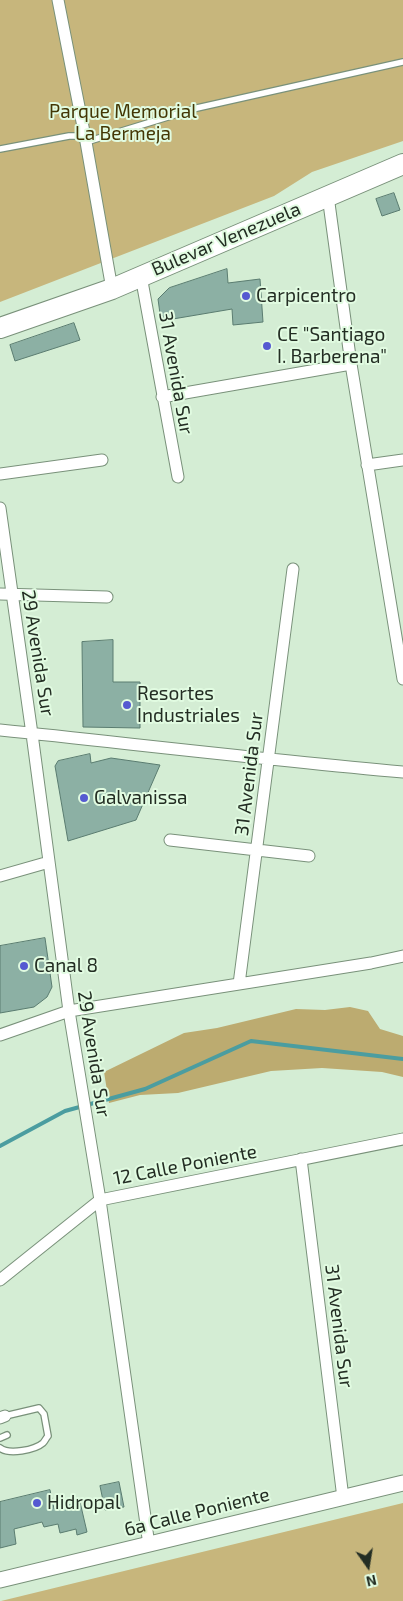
<!DOCTYPE html>
<style>
body{margin:0}
#map{position:relative;width:403px;height:1601px;overflow:hidden;background:#d4edd4;font-family:"Exo 2",sans-serif}
canvas{display:block}
.north{position:absolute;left:343px;top:1541px;width:50px;height:50px;-webkit-text-stroke:4px #e1fbe1;paint-order:stroke;rotate:167deg;font-size:14px;font-weight:700;line-height:20px;text-align:center;color:#232d23}
.north::after{content:'';display:block;margin:auto;width:18px;height:22px;background:#232d23;clip-path:polygon(50% 0,100% 100%,50% 72%,0 100%)}
</style>
<div id="map">
<canvas width="403" height="1601"></canvas>
<div class="north">N</div>
</div>
<script>
const ctx = document.querySelector('canvas').getContext('2d');
ctx.lineJoin = 'round';
function paint(path, color) { ctx.fillStyle = color; ctx.fill(path, 'evenodd'); }
function stroke(path, color, width, dash) { ctx.strokeStyle = color; ctx.lineWidth = width; ctx.lineCap = dash ? 'butt' : 'round'; ctx.setLineDash(dash || []); ctx.stroke(path); }
function write(font, color, halo, rows, align = 'center') {
  ctx.font = font + ' "Exo 2",sans-serif'; ctx.lineWidth = 4; ctx.setLineDash([]); ctx.textBaseline = 'middle'; ctx.strokeStyle = halo; ctx.fillStyle = color; for (const [text, x, y, turn = 0] of rows) {
    ctx.save(); ctx.translate(x, y); ctx.rotate((+turn || 0) * Math.PI / 180); ctx.textAlign = isNaN(turn) ? turn : align; if (halo) ctx.strokeText(text, 0, 0); ctx.fillText(text, 0, 0); ctx.restore();
  }
}
paint(new Path2D(`
 M 0,0 L 403,0 L 403,141 L 312,172 L 274,196 L 0,302 Z
 M 403,1503 L 403,1601 L 1,1601 Z`), '#c7b67c');
paint(new Path2D(`
 M 350,1007 L 368,1011 L 380,1029 L 403,1036 L 403,1077 L 382,1072 L 322,1068 L 271,1071 L 178,1093 L 140,1095 L 109,1103 L 104,1072 L 184,1033 L 217,1028 L 296,1009 L 325,1010 Z`), '#bcab70');
stroke(new Path2D(`
 M 0,1146 L 65,1111 L 145,1089 L 251,1041 L 403,1059`), '#4b9da0', 4);
const building = new Path2D(`
 M 394,193 L 400,210 L 382,216 L 376,199 Z
 M 227,269 L 228,283 L 260,279 L 263,322 L 233,325 L 232,309 L 161,321 L 158,299 L 169,288 Z
 M 74,323 L 80,340 L 15,361 L 10,345 Z
 M 113,640 L 113,682 L 140,682 L 140,728 L 83,727 L 82,642 Z
 M 90,754 L 91,763 L 111,758 L 160,765 L 136,820 L 68,841 L 55,766 L 58,761 Z
 M 45,938 L 52,987 L 47,997 L 34,1007 L 0,1013 L 0,946 Z
 M 119,1482 L 124,1507 L 105,1510 L 100,1486 Z
 M 50,1490 L 54,1509 L 80,1502 L 87,1532 L 77,1535 L 76,1529 L 60,1533 L 58,1524 L 44,1527 L 42,1522 L 14,1529 L 16,1544 L 0,1548 L 0,1502 Z`);
paint(building, '#8cb0a4');
stroke(building, '#5a7c70', 1);
const lane = new Path2D(`
 M 0,149 L 69,136 L 77,136 L 86,142 L 197,108 L 403,62
 M 0,1438 L 7,1435
 M 0,1448 C 9,1455 35,1450 43,1443 C 45,1441 46,1438 48,1436 L 44,1414 L 39,1408 L 5,1416`);
const street = new Path2D(`
 M 58,0 L 86,142 L 112,289
 M 328,196 L 351,364 L 403,679
 M 141,276 L 178,477
 M 162,397 L 351,364
 M 367,465 L 403,460
 M 0,474 L 102,460
 M 0,508 L 32,734 L 69,1011 L 100,1200 L 149,1545
 M 0,594 L 107,597
 M 0,730 C 134,744 269,760 403,772
 M 170,840 L 309,856
 M 0,876 L 49,862
 M 239,984 L 293,569
 M 0,1035 L 69,1011 L 371,963 L 403,956
 M 301,1159 L 343,1498
 M 0,1280 L 100,1200 L 403,1139
 M 0,1418 L 5,1416`);
const secondary = new Path2D(`
 M 0,1580 L 403,1483`);
const highway = new Path2D(`
 M 0,328 L 112,289 L 403,164`);
stroke(lane, '#79917a', 8);
stroke(street, '#79917a', 13);
stroke(secondary, '#79917a', 17);
stroke(highway, '#79917a', 22);
stroke(lane, '#fff', 5.5);
stroke(street, '#fff', 11);
stroke(secondary, '#fff', 15);
stroke(highway, '#fff', 20);
for (const [x, y, r, color] of [
 [246,296,5,"#555ad1"],
 [267,346,5,"#555ad1"],
 [127,705,5,"#555ad1"],
 [84,798,5,"#555ad1"],
 [24,966,5,"#555ad1"],
 [37,1503,5,"#555ad1"]
]) { const dot = new Path2D(); dot.arc(x, y, r, 0, 2 * Math.PI); ctx.fillStyle = color; ctx.fill(dot); stroke(dot, '#e1fbe1', 2); }
write('19px', '#433604', '#e1fbe1', [
 ["Parque Memorial",123,112],
 ["La Bermeja",123,134]
]);
write('19px', '#232d23', '#e1fbe1', [
 ["Bulevar Venezuela",226,239,-23],
 ["31 Avenida Sur",176,373,80],
 ["29 Avenida Sur",38,653,81],
 ["31 Avenida Sur",249,774,-83],
 ["29 Avenida Sur",94,1054,81],
 ["12 Calle Poniente",185,1165,-11],
 ["31 Avenida Sur",339,1326,83],
 ["6a Calle Poniente",197,1512,-14]
]);
write('19px', '#232d23', '#e1fbe1', [
 ["Carpicentro",256,296],
 ["CE \"Santiago",277,335],
 ["I. Barberena\"",277,357],
 ["Resortes",137,694],
 ["Industriales",137,716],
 ["Galvanissa",94,798],
 ["Canal 8",34,966],
 ["Hidropal",47,1503]
], 'left');
</script>
